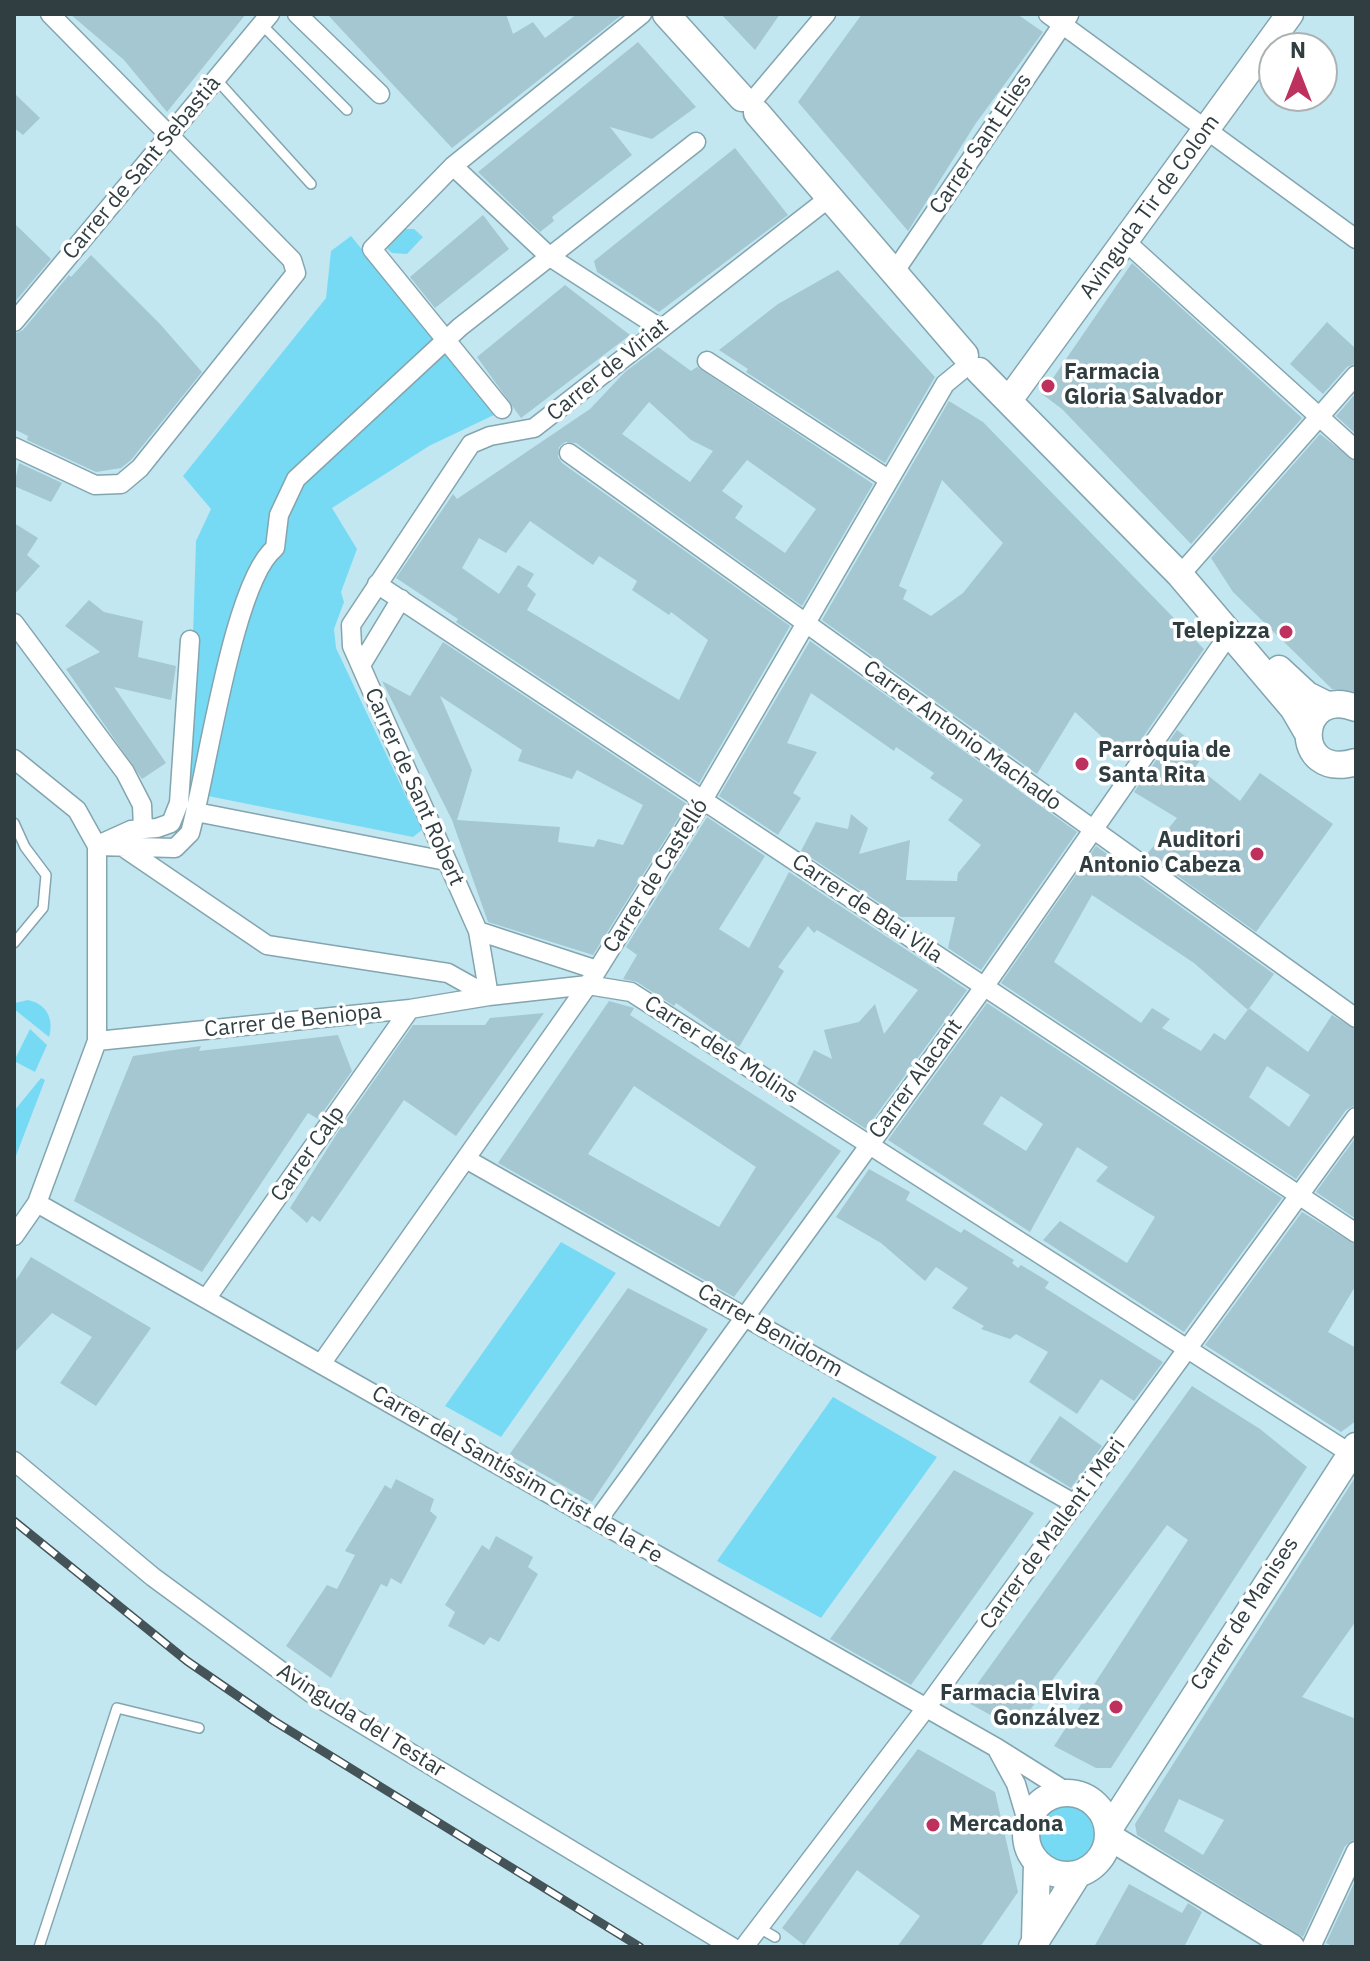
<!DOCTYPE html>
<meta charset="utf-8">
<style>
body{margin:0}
#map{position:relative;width:1370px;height:1961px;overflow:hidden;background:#c3e7f1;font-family:"IBM Plex Sans",sans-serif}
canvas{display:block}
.frame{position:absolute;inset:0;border:16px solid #303e42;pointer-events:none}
.north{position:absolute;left:1258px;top:32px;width:80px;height:80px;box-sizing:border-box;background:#fff;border:2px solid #acb2b3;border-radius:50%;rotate:0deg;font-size:22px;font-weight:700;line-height:32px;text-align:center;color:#303e42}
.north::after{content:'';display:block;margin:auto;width:28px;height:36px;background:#be305d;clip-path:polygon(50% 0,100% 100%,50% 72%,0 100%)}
</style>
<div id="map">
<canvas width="1370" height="1961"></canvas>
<div class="frame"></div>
<div class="north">N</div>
</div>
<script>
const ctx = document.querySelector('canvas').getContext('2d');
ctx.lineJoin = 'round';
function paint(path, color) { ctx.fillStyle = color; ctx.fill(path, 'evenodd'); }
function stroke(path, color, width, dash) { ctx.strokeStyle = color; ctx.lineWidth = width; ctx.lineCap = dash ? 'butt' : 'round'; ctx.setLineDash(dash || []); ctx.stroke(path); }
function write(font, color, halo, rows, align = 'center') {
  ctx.font = font + ' "IBM Plex Sans",sans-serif'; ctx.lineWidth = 7; ctx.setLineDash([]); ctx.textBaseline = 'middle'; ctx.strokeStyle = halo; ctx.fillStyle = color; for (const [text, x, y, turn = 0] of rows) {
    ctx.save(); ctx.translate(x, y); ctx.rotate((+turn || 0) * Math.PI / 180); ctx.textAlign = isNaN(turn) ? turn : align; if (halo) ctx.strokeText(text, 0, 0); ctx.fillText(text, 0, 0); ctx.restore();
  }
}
paint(new Path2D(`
 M 399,229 L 414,229 L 423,237 L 407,254 L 392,253 L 383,245 Z
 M 351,236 L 496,414 L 429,446 L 332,508 L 357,549 L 341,592 L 344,602 L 334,629 L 336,648 L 422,830 L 413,837 L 188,792 L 196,541 L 211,509 L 183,476 L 326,298 L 331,251 Z
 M 28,1000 C 47,1004 54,1019 49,1037 L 14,1009 L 15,1003 Z
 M 30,1029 L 47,1045 L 35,1072 L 14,1061 Z
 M 41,1078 L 45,1080 L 14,1161 L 14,1111 Z
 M 561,1242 L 616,1273 L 501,1437 L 445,1406 Z
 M 833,1397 L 937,1457 L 821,1618 L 717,1561 Z
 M1039 1834a28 28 0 1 1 56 0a28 28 0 1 1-56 0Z`), '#77daf4');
paint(new Path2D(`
 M 70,14 L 246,14 L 167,112 L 124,60 Z
 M 327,14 L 506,14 L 513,34 L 533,22 L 545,38 L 577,14 L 623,14 L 452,148 Z
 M 721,14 L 780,14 L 755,50 Z
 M 862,14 L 1017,14 L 1043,32 L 976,123 L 908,231 L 798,102 Z
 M 638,42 L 696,107 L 652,139 L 610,127 L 632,155 L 552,217 L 554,221 L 540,232 L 478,172 Z
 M 14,93 L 40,118 L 23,135 L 14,128 Z
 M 735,148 L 788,215 L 659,312 L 597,272 L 594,261 Z
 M 483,215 L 509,249 L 435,308 L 410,277 Z
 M 14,223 L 51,259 L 14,303 Z
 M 91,255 L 160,324 L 202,372 L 131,460 L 121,468 L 96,472 L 27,440 L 28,436 L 14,429 L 14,334 L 23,330 L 69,275 L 71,277 Z
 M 1132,263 L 1302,418 L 1191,544 L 1062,409 L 1042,394 Z
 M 838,270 L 935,377 L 885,463 L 746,372 L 748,369 L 719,350 L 778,304 Z
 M 565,285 L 630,335 L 521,418 L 477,357 Z
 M 1327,322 L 1356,349 L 1356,363 L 1347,367 L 1323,394 L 1290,364 Z
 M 658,347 L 691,371 L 697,367 L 873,484 L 802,606 L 576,443 L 565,442 L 559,447 L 558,457 L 562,463 L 790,626 L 699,783 L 456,622 L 458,619 L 396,578 L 453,494 L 457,499 L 590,409 L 625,372 ZM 649,402 L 691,440 L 713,451 L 690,482 L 622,434 ZM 747,460 L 816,509 L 785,553 L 735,518 L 743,506 L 722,491 ZM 530,521 L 593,565 L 599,556 L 637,581 L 632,590 L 669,615 L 671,612 L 708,640 L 679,700 L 527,610 L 536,594 L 527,586 L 534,574 L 518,565 L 499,594 L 462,568 L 479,538 L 506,553 Z
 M 1356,393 L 1356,434 L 1336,416 Z
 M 949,401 L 983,422 L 1204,649 L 1127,760 L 1075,712 L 1037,774 L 822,620 ZM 942,480 L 1003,543 L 963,593 L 931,616 L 903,599 L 907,590 L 899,586 Z
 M 1320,434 L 1356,462 L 1356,692 L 1332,689 L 1233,592 L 1211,558 Z
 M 19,463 L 62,483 L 51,502 L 14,486 Z
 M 14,523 L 38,538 L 27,555 L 40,566 L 14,595 Z
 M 89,600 L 104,612 L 143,621 L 138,657 L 176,666 L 171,700 L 114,687 L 166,763 L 142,779 L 66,669 L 100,652 L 65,626 Z
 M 810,641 L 1077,832 L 981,970 L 948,948 L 955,917 L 901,917 L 801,851 L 816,822 L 848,829 L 851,814 L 868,828 L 859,854 L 910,840 L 906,880 L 957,881 L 958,873 L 981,845 L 948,820 L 963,800 L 930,778 L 934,773 L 896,747 L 894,751 L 811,693 L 787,743 L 817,752 L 793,793 L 801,798 L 778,835 L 719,796 Z
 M 443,642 L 687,804 L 593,955 L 488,922 L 452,820 L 382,681 L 410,696 ZM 440,696 L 522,750 L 518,761 L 572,779 L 577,770 L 643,805 L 623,845 L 598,839 L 594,847 L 558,842 L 560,827 L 457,820 L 472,770 Z
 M 1177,730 L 1206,752 L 1196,766 L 1240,801 L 1260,773 L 1333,824 L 1256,932 L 1147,854 L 1177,818 L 1134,792 Z
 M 707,817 L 765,856 L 719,929 L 749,948 L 789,872 L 967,990 L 866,1129 L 797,1084 L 814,1050 L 832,1059 L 824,1030 L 859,1022 L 875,1004 L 884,1034 L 918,990 L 817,930 L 814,933 L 808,926 L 778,967 L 784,971 L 739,1047 L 676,1003 L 674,1006 L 637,982 L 623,979 L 637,955 L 626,947 Z
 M 1096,846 L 1274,974 L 1248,1010 L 1194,963 L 1092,895 L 1054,962 L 1141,1023 L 1152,1008 L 1170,1019 L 1162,1028 L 1201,1051 L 1214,1033 L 1225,1040 L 1249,1008 L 1308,1052 L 1332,1015 L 1356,1030 L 1356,1105 L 1346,1110 L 1296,1179 L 1001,983 ZM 1267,1066 L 1310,1095 L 1289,1127 L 1249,1097 Z
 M 609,1001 L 634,1008 L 630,1015 L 841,1151 L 734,1297 L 498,1163 ZM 634,1086 L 756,1167 L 719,1227 L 588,1154 Z
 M 987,1003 L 1282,1198 L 1184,1332 L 1043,1240 L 1060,1221 L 1127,1263 L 1155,1217 L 1096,1181 L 1108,1167 L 1077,1147 L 1030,1232 L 888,1140 ZM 1001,1096 L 1043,1124 L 1026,1151 L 983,1124 Z
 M 544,1013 L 456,1136 L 404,1100 L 320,1222 L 312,1216 L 307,1223 L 290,1208 L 338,1132 L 413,1025 L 485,1025 L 490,1018 Z
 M 338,1035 L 352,1071 L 318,1119 L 308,1113 L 202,1272 L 74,1201 L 133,1056 L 201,1046 L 199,1051 Z
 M 1356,1137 L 1356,1219 L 1316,1192 Z
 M 869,1169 L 910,1192 L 906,1200 L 961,1233 L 964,1229 L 1014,1260 L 1012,1263 L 1018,1268 L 1021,1265 L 1049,1282 L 1045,1288 L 1163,1362 L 1134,1401 L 1101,1379 L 1077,1414 L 1029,1382 L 1048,1352 L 1016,1334 L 1010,1339 L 981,1329 L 984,1326 L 952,1308 L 968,1288 L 936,1267 L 925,1281 L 881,1243 L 836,1217 Z
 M 1302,1212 L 1356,1245 L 1356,1285 L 1328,1332 L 1356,1348 L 1356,1421 L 1341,1432 L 1205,1345 Z
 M 31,1257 L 151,1328 L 96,1406 L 60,1383 L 92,1337 L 52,1313 L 14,1353 L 14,1283 Z
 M 628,1288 L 708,1329 L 592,1502 L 509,1455 Z
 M 1192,1386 L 1260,1429 L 1307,1467 L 1111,1768 L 1096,1768 L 1054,1746 L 1188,1540 L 1167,1525 L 1016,1729 L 965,1701 Z
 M 1060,1416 L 1102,1446 L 1071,1488 L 1029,1462 Z
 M 954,1470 L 1034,1513 L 911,1685 L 830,1639 Z
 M 1356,1476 L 1356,1621 L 1302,1697 L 1356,1719 L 1356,1839 L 1345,1846 L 1303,1937 L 1137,1835 L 1135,1824 ZM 1179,1799 L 1224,1820 L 1203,1855 L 1164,1831 Z
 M 396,1479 L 434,1499 L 430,1511 L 437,1517 L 401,1584 L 391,1578 L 387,1587 L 381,1584 L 331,1678 L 286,1646 L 327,1585 L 337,1589 L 355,1555 L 345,1551 L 385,1485 L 391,1489 Z
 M 496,1536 L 533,1557 L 528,1567 L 538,1574 L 499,1642 L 490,1637 L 484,1645 L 448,1626 L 455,1612 L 445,1605 L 482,1545 L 489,1550 Z
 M 918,1749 L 995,1792 L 1018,1892 L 980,1947 L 897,1947 L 920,1916 L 857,1870 L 804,1945 L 782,1928 Z
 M 1356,1879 L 1356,1947 L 1334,1947 L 1326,1943 Z
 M 1129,1884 L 1182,1913 L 1188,1903 L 1202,1912 L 1184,1947 L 1094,1947 Z`), '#a4c7d1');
const lane = new Path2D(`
 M 261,24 L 347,110
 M 216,79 L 311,184
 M 14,823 L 25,847 L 46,875 L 43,908 L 14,943
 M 761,1929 L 775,1937
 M 39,1947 L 117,1708 L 199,1728`);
const street = new Path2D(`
 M 297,14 L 380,94
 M 1048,14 L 1356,239
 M 756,97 L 826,14
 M 453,166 L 550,257 L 660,328
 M 1125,241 L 1356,450
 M 893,274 L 1069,15
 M 14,322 L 270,14
 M 707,361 L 888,479
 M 502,409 L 372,249 L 453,166 L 642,14
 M 14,447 L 95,485 L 121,484 L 140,468 L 296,273 L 292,260 L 50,14
 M 569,453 L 1356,1018
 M 1180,575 L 1356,375
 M 377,584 L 1356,1233
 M 14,623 L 125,772 L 142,805 L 143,829
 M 361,665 L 401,599
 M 14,759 L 77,810 L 97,846 L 97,1041 L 37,1203 L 14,1236
 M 196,812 L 446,861
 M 100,844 L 131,830 L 157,828 L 171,823 L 179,803 L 190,640
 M 97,846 L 175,848 L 190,833 C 207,774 233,581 275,548 L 279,515 L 296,479 L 460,327 L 696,142
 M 123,847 L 267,945 L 448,973 L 489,996 L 588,985 L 631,992 L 1356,1457
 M 478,931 L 597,970
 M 97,1041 L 410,1009 L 489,996 L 478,931 L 352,646 L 351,625 L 471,444 L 490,436 L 534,428 L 829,198
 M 466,1159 L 1075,1504
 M 37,1203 L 997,1748 L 1067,1792
 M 206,1299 L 410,1009
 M 321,1364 L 588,985 L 703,800 L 945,384 L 962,370
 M 14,1461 L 153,1577 L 311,1693 L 732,1947
 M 597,1521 L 984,987 L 1230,633
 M 998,1751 L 1016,1784 L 1027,1821
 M 744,1947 L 926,1708 L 1356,1117
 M 1311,1947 L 1356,1851`);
const secondary = new Path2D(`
 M 666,14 L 742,98
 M 757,113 L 965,355
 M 979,371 L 1180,575 L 1293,708 L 1307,732
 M 1009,400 L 1290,14
 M 1279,669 L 1307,695 L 1327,705
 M 1356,708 C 1296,684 1290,782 1356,762
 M1026 1834a41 41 0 1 1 82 0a41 41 0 1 1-82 0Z
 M 1109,1829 L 1356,1446
 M 1108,1836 L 1291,1947
 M 1035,1940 L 1037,1863
 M 1032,1947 L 1078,1874`);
stroke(lane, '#83a5af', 12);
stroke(street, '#83a5af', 21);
stroke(secondary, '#83a5af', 29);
stroke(lane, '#fff', 9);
stroke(street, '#fff', 18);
stroke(secondary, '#fff', 26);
const rail = new Path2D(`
 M 14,1521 L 187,1661 L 274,1721 L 640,1947`);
stroke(rail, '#435358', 9);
stroke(rail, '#fff', 6, [18]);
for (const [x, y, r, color] of [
 [1048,386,8,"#be305d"],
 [1286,632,8,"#be305d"],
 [1082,764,8,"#be305d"],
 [1257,854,8,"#be305d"],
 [1116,1707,8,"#be305d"],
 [933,1825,8,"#be305d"]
]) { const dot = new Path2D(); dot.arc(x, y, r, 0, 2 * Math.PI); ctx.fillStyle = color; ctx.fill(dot); stroke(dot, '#fff', 3); }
write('22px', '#303e42', '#fff', [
 ["Carrer Sant Elies",981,144,-56],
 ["Carrer de Sant Sebastià",142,168,-50],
 ["Avinguda Tir de Colom",1150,207,-54],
 ["Carrer de Viriat",608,370,-39],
 ["Carrer Antonio Machado",962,736,36],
 ["Carrer de Sant Robert",414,787,66],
 ["Carrer de Castelló",656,876,-58],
 ["Carrer de Blai Vila",867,909,34],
 ["Carrer de Beniopa",293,1021,-6],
 ["Carrer dels Molins",721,1050,33],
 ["Carrer Alacant",916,1079,-54],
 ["Carrer Calp",308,1154,-55],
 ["Carrer Benidorm",770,1331,30],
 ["Carrer del Santíssim Crist de la Fe",517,1475,30],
 ["Carrer de Mallent i Meri",1053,1534,-54],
 ["Carrer de Manises",1245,1614,-57],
 ["Avinguda del Testar",361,1721,32]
]);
write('bold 22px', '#303e42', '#fff', [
 ["Farmacia",1064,373],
 ["Gloria Salvador",1064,398],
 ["Telepizza",1270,632,"right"],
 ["Parròquia de",1098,751],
 ["Santa Rita",1098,776],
 ["Auditori",1241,841,"right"],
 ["Antonio Cabeza",1241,866,"right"],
 ["Farmacia Elvira",1100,1694,"right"],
 ["Gonzálvez",1100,1719,"right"],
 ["Mercadona",949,1825]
], 'left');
</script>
